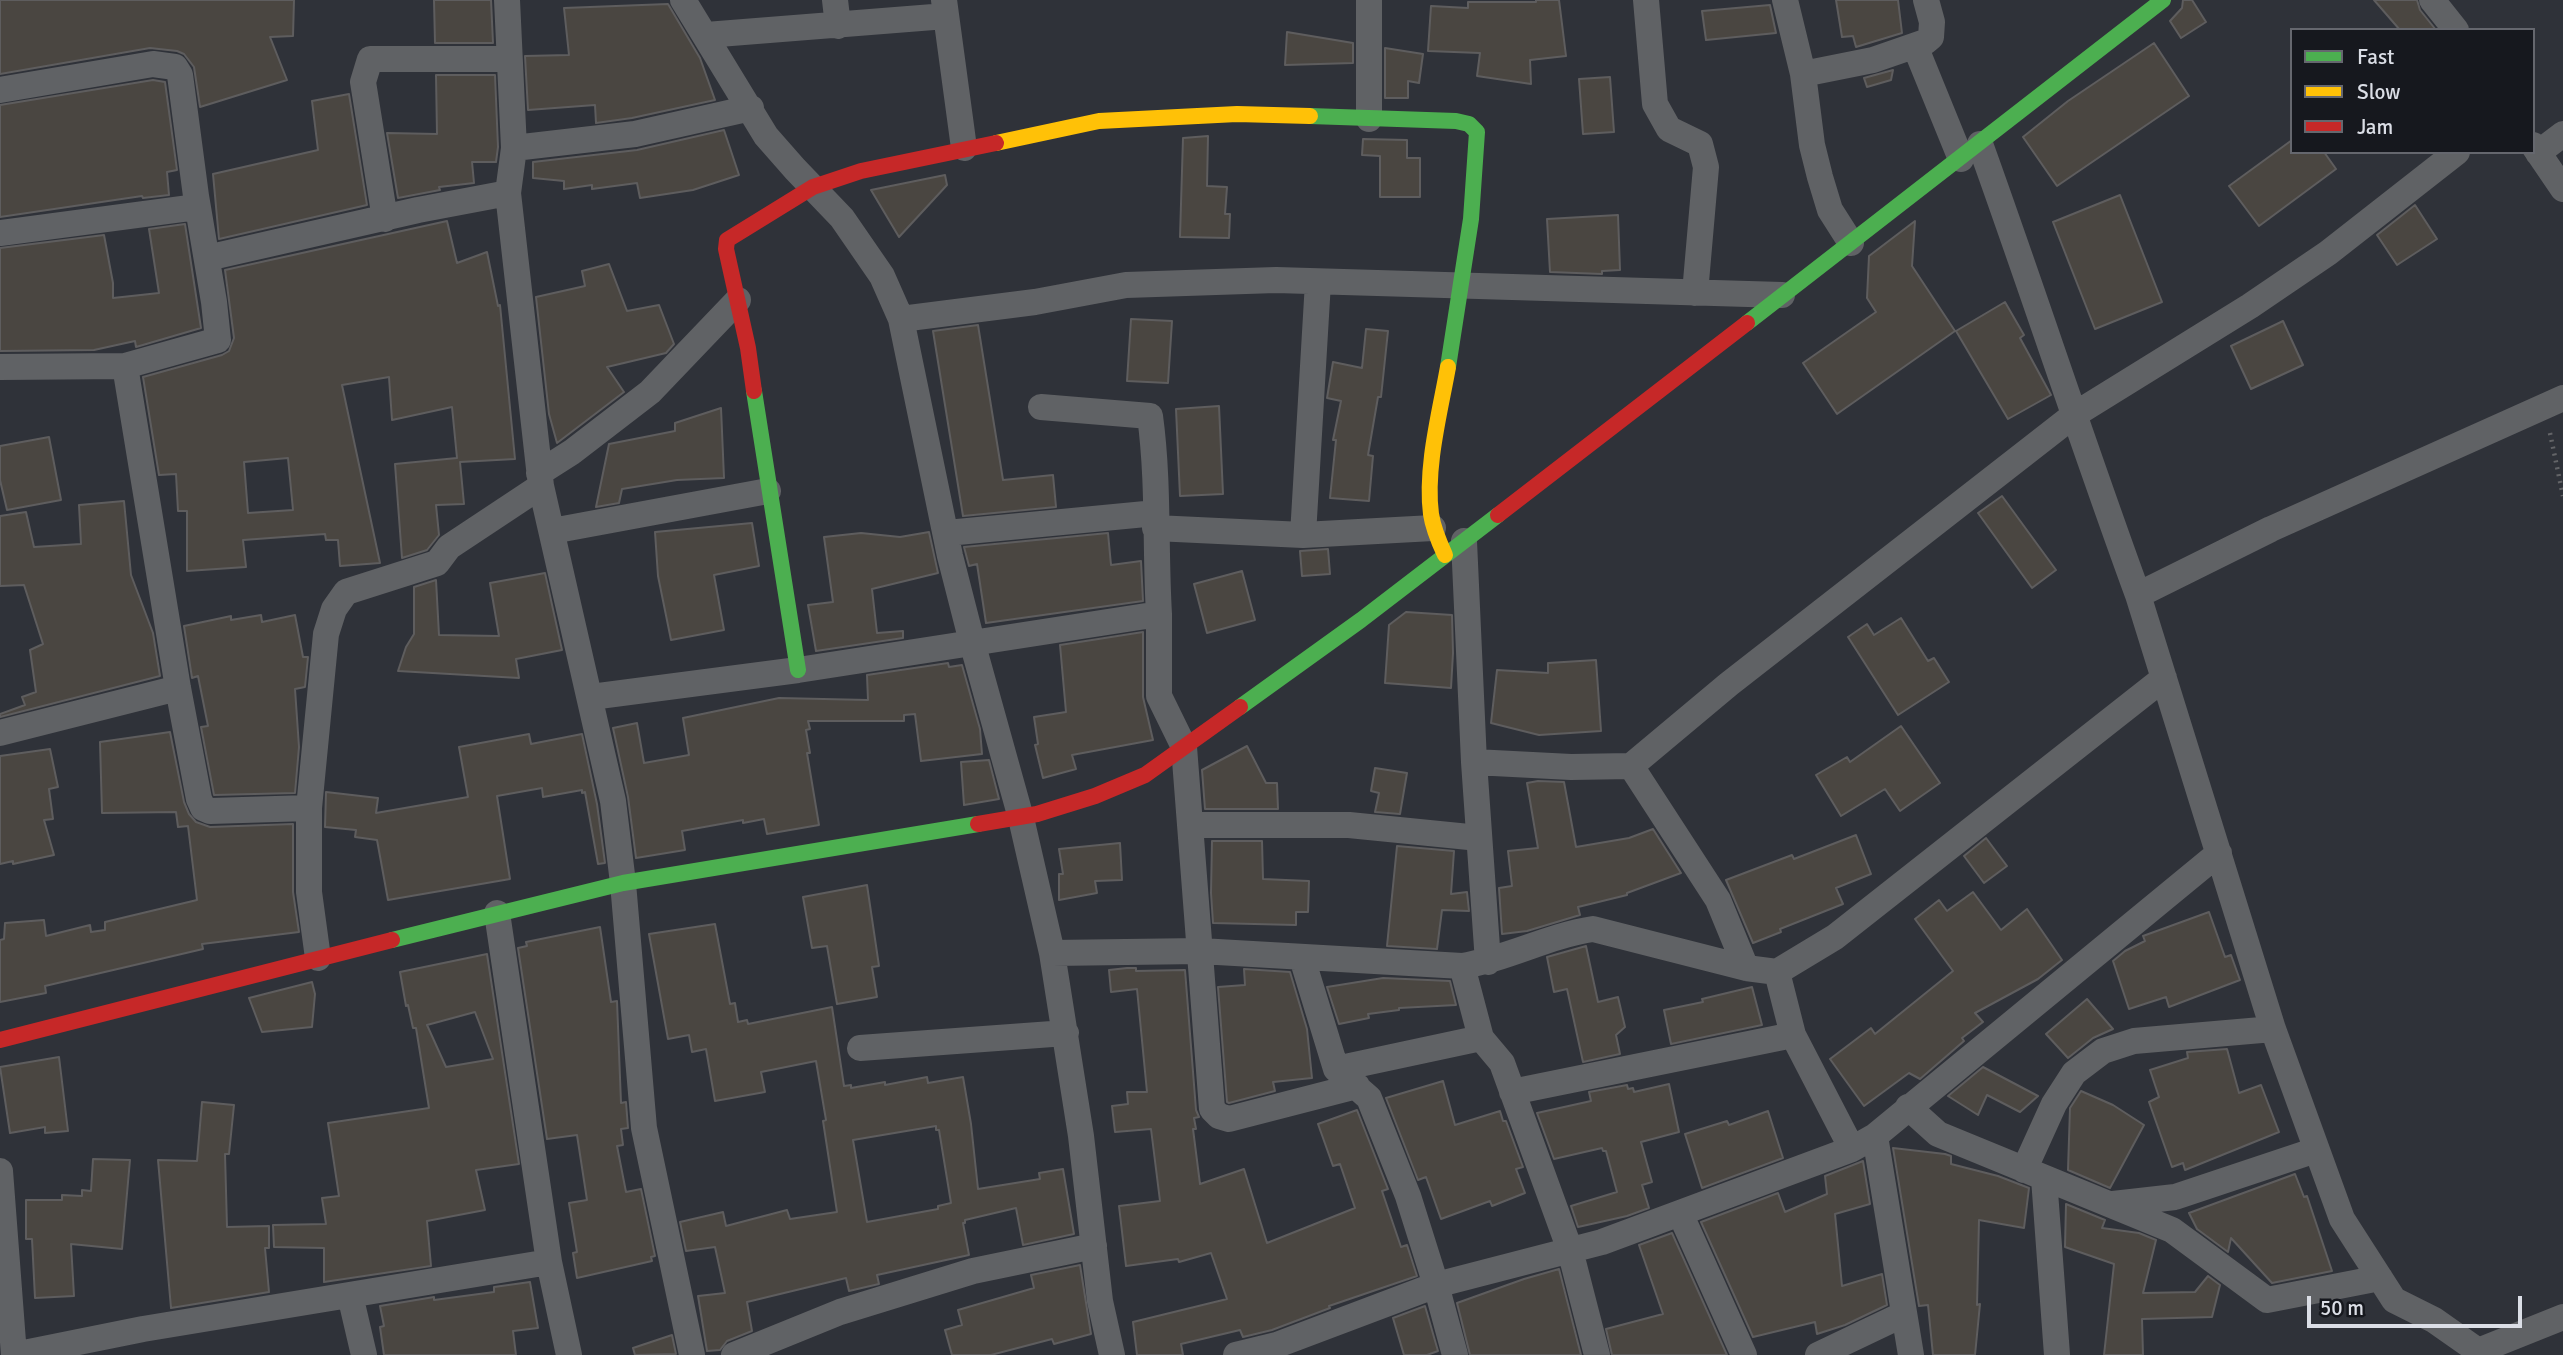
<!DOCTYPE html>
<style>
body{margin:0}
#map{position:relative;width:2563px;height:1355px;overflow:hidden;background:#2f3239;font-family:Signika,sans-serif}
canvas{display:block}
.legend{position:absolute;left:2290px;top:28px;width:245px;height:126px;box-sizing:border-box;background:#16181e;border:2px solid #65676e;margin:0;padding:9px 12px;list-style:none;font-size:21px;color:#dbdee6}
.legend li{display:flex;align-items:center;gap:14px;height:35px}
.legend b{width:35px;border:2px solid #65676e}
.scale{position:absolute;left:2307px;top:1296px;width:215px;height:32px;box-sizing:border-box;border:4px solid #dbdee6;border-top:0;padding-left:9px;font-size:21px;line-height:24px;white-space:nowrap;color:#dbdee6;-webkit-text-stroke:5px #16181e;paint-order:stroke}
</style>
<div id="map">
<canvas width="2563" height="1355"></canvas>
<ul class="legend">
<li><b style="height:9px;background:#4caf50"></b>Fast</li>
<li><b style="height:9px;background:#ffc107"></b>Slow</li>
<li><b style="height:9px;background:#c62828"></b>Jam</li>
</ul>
<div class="scale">50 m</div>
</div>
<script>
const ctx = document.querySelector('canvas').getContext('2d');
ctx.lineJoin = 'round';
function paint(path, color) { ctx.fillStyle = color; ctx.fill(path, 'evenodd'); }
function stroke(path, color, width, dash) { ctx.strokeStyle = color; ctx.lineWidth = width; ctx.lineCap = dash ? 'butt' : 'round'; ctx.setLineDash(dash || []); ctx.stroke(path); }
const building = new Path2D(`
 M 0,0 L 294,0 L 293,36 L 270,37 L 287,80 L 200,107 L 194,67 L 184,54 L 177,51 L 150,48 L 0,74 Z
 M 434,0 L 491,0 L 493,43 L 435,43 Z
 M 1536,0 L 1559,0 L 1566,56 L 1530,60 L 1531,84 L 1477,76 L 1480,53 L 1428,51 L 1431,6 L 1468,8 L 1468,2 L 1536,2 Z
 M 1836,0 L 1898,0 L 1902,33 L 1856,47 L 1853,36 L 1842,37 Z
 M 2183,0 L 2192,0 L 2206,22 L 2181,38 L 2170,21 L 2182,8 Z
 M 2374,0 L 2417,0 L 2420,10 L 2436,30 L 2400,30 Z
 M 668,4 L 700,58 L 715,100 L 632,118 L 596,123 L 595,105 L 528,110 L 525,56 L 569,55 L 564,8 Z
 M 1770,5 L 1776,33 L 1706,40 L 1702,11 Z
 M 1287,32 L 1353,43 L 1353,63 L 1285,65 Z
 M 2154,43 L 2189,96 L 2057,186 L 2023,137 L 2068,101 Z
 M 1385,48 L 1423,54 L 1419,83 L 1408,81 L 1408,98 L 1385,98 Z
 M 1893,70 L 1891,80 L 1867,87 L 1864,78 Z
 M 436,75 L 495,75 L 498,147 L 496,162 L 472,162 L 474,183 L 439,187 L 440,190 L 398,198 L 387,133 L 437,134 Z
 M 1610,77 L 1614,132 L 1583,134 L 1579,79 Z
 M 153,80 L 165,82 L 177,170 L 167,172 L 169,195 L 143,198 L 142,196 L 0,217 L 0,105 Z
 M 349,94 L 367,205 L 219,239 L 213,174 L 318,150 L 312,101 Z
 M 724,130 L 739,175 L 693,190 L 640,198 L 637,183 L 592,189 L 592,185 L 564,189 L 564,181 L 533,178 L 533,162 L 637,150 Z
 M 1208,136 L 1207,186 L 1227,187 L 1225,214 L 1230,214 L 1229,238 L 1180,237 L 1183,138 Z
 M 1363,139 L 1407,140 L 1407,158 L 1420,158 L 1420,197 L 1380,197 L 1380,156 L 1362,155 Z
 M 2292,140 L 2292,152 L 2324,152 L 2336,169 L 2259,226 L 2229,186 Z
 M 945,175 L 947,185 L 899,237 L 871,190 Z
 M 2120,195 L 2162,302 L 2095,329 L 2053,222 Z
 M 2415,205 L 2437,239 L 2397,265 L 2377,235 Z
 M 1618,215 L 1620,270 L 1602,271 L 1602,274 L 1550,272 L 1547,219 Z
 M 447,221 L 457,263 L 487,252 L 498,306 L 500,305 L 515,459 L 460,462 L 464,504 L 436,505 L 439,535 L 427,550 L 402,558 L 395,464 L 457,458 L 452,407 L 392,420 L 389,377 L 342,385 L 380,563 L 340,566 L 338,540 L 326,540 L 325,534 L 243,540 L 246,567 L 187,571 L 187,511 L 178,511 L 176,474 L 159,475 L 143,377 L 222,355 L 229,351 L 234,338 L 225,270 ZM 288,458 L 293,510 L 248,513 L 244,462 Z
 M 1915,221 L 1912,266 L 1955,331 L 1837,414 L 1803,363 L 1876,312 L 1867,298 L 1869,256 Z
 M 185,224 L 201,328 L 136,347 L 135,341 L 94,350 L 0,351 L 0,248 L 104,235 L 113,283 L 113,298 L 159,293 L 149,229 Z
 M 609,264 L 627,311 L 659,305 L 674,344 L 666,353 L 607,367 L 624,392 L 557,443 L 549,414 L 536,297 L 585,286 L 582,271 Z
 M 2005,302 L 2024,335 L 2020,338 L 2051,395 L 2008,419 L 1956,331 Z
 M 1131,319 L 1172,321 L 1168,383 L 1127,381 Z
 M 2283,321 L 2303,365 L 2251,389 L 2231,346 Z
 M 978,325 L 1003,480 L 1053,475 L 1056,507 L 963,516 L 933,331 Z
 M 1366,329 L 1388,331 L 1381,397 L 1378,397 L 1368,455 L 1373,456 L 1369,501 L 1330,498 L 1336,440 L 1333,440 L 1341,401 L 1327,398 L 1333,362 L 1362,368 Z
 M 1219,406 L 1223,494 L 1180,496 L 1176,409 Z
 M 721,408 L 724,478 L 677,480 L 622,489 L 619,503 L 596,507 L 609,444 L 675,431 L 675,423 Z
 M 49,437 L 61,500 L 7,510 L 0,480 L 0,446 Z
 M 2002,496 L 2056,570 L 2032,588 L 1978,513 Z
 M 124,501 L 131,575 L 153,633 L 160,676 L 0,717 L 0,714 L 25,705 L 22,697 L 36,692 L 30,650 L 43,644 L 24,585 L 0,586 L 0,516 L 26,512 L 34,547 L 81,544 L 79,505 Z
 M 752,523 L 759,566 L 714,575 L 724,630 L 671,640 L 658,576 L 655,532 Z
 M 929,532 L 938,573 L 872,589 L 877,633 L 903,631 L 903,638 L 816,651 L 808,605 L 833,602 L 824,537 L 861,533 L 900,537 Z
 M 1108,533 L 1111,565 L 1141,561 L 1143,601 L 986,623 L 977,564 L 969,566 L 964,547 Z
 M 1328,549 L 1330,574 L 1302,576 L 1300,551 Z
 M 1242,571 L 1255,620 L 1207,633 L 1194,584 Z
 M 545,573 L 562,650 L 516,659 L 519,678 L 398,671 L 406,647 L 414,634 L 414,587 L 436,580 L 439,635 L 499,636 L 490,583 Z
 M 1406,612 L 1452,615 L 1453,653 L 1451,688 L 1385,683 L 1389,625 Z
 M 261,615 L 262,622 L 295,615 L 303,657 L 308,657 L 305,687 L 295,689 L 299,747 L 295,793 L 214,795 L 201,727 L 208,726 L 198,676 L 192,678 L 184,626 L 231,616 L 231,620 Z
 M 1901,618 L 1928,661 L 1934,658 L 1949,682 L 1898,715 L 1848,637 L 1867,624 L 1874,635 Z
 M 1143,632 L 1143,697 L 1153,740 L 1072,755 L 1076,769 L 1043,778 L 1035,745 L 1038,744 L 1034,717 L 1066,712 L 1060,645 Z
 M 1596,660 L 1601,731 L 1539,735 L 1491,723 L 1497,670 L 1548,673 L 1548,663 Z
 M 948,663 L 949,667 L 962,665 L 980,729 L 982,754 L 921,761 L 915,714 L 904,715 L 904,721 L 808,721 L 810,729 L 806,730 L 810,753 L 807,753 L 819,825 L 767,834 L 764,819 L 743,823 L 743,820 L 682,831 L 685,850 L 636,858 L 628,797 L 613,728 L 637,723 L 644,763 L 689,755 L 683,718 L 779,698 L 868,700 L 867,675 Z
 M 1901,726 L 1940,783 L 1900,811 L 1885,789 L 1841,816 L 1816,775 L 1847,757 L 1850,762 Z
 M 170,732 L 184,802 L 189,814 L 196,822 L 210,827 L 293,824 L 293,892 L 299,932 L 202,944 L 203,949 L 45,986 L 46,993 L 0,1002 L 0,940 L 4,939 L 5,923 L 44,920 L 46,936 L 90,925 L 91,932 L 105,930 L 105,922 L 197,900 L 188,826 L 178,827 L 176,812 L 102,813 L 100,742 Z
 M 529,734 L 531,744 L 582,734 L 597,804 L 605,863 L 598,864 L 585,792 L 582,793 L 582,790 L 543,797 L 542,788 L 497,796 L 510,879 L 388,900 L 377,840 L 355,837 L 356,830 L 325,827 L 326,792 L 378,798 L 376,813 L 468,797 L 459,747 Z
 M 1247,746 L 1266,783 L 1277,783 L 1278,809 L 1205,809 L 1202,770 Z
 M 50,749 L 58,787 L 49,789 L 53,819 L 44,820 L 54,855 L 13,864 L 13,861 L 0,864 L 0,756 Z
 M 989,760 L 999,799 L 964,805 L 961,762 Z
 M 1375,768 L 1407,773 L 1400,814 L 1375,812 L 1379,793 L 1371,791 Z
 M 1538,781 L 1564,782 L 1576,847 L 1629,838 L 1653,829 L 1681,873 L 1627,893 L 1627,895 L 1578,907 L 1580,915 L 1527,931 L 1502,934 L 1499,888 L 1512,886 L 1508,851 L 1538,848 L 1527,783 Z
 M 1856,835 L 1871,874 L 1836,888 L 1843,904 L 1780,929 L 1781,932 L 1753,943 L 1726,880 L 1792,855 L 1794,859 Z
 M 1986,838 L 2007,866 L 1984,883 L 1964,856 Z
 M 1212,841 L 1262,841 L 1263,879 L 1309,881 L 1308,912 L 1296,912 L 1296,925 L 1213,923 L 1211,893 Z
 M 1120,843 L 1122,880 L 1095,881 L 1097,893 L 1059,900 L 1059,874 L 1063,874 L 1059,849 Z
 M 1397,846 L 1454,851 L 1451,894 L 1467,892 L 1469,911 L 1442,910 L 1437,949 L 1387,946 Z
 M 867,885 L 879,966 L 872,967 L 877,997 L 837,1004 L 827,946 L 812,948 L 803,897 Z
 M 1973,892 L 2001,930 L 2027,909 L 2062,960 L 2038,979 L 1975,1013 L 1983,1022 L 1962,1038 L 1964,1041 L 1920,1079 L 1909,1073 L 1864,1106 L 1830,1059 L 1871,1028 L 1875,1034 L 1953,971 L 1915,919 L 1939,900 L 1947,911 Z
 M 2209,912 L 2225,957 L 2231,955 L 2240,980 L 2169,1007 L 2166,997 L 2129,1009 L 2113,961 L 2125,951 L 2145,941 L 2143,936 Z
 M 715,924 L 730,1004 L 735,1003 L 738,1022 L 747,1020 L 748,1024 L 832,1007 L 844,1086 L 851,1085 L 851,1088 L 885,1082 L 885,1085 L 927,1077 L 928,1083 L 963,1077 L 971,1124 L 978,1189 L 1040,1179 L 1039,1173 L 1063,1169 L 1074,1234 L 1023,1245 L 1016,1208 L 965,1220 L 965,1223 L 963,1223 L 969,1255 L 877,1275 L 879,1284 L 866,1287 L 849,1291 L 846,1278 L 747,1302 L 752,1331 L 727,1341 L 720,1350 L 707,1351 L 698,1296 L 725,1293 L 715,1247 L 686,1251 L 680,1222 L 723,1212 L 726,1226 L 787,1210 L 790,1219 L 837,1212 L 823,1121 L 826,1120 L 816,1061 L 761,1072 L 765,1092 L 715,1101 L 706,1049 L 692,1052 L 689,1035 L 668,1039 L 649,934 ZM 936,1126 L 936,1130 L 939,1130 L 951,1203 L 938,1206 L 938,1209 L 867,1222 L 853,1140 Z
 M 600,927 L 611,1002 L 617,1001 L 621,1103 L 626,1102 L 628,1128 L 621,1129 L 623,1145 L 617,1146 L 626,1192 L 641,1189 L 655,1256 L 651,1257 L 652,1261 L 577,1278 L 573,1253 L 577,1252 L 569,1203 L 587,1200 L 577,1135 L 547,1139 L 518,948 L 527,946 L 526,942 Z
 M 1586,946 L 1598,1002 L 1618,997 L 1625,1027 L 1616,1035 L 1620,1054 L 1583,1062 L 1567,989 L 1554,992 L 1547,957 Z
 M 487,954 L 519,1164 L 476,1170 L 485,1210 L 427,1221 L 431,1266 L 324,1282 L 324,1248 L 274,1247 L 273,1225 L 326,1224 L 322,1198 L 339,1196 L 328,1123 L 429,1108 L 416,1028 L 413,1028 L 408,1005 L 406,1006 L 400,972 ZM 475,1012 L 493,1059 L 446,1067 L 427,1025 Z
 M 1127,968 L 1136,968 L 1136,971 L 1185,970 L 1196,1110 L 1199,1117 L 1194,1118 L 1196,1129 L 1193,1129 L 1200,1184 L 1244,1169 L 1267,1243 L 1355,1208 L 1340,1164 L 1333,1166 L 1318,1124 L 1357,1110 L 1388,1189 L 1382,1191 L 1401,1247 L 1407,1245 L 1417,1276 L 1329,1306 L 1330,1308 L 1272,1330 L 1243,1337 L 1240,1330 L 1181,1344 L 1183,1355 L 1137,1355 L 1133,1322 L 1227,1299 L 1211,1253 L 1179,1262 L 1178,1259 L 1126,1266 L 1119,1206 L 1160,1201 L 1151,1129 L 1115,1132 L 1112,1106 L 1128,1104 L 1127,1092 L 1147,1092 L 1137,989 L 1111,992 L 1109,970 Z
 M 1244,969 L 1290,972 L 1307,1029 L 1312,1078 L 1273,1082 L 1275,1091 L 1229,1103 L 1227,1102 L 1218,987 L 1245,985 Z
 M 1383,978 L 1450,981 L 1456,1005 L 1399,1008 L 1399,1010 L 1368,1014 L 1369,1018 L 1339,1024 L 1327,987 Z
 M 312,982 L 315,994 L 312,1027 L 262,1032 L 249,998 Z
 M 1752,987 L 1762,1025 L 1671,1044 L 1664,1010 L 1703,1002 L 1702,999 Z
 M 2087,999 L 2113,1029 L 2093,1038 L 2068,1058 L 2046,1034 Z
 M 2227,1049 L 2239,1093 L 2261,1085 L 2279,1132 L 2185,1170 L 2183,1163 L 2172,1167 L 2149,1102 L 2159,1097 L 2150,1070 L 2188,1058 L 2187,1052 Z
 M 59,1057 L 68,1131 L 45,1133 L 45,1127 L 10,1133 L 0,1067 Z
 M 1983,1067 L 2038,1096 L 2020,1112 L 1987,1095 L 1978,1115 L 1948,1096 Z
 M 1443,1081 L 1455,1125 L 1500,1111 L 1503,1121 L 1506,1121 L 1523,1167 L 1516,1169 L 1525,1193 L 1492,1206 L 1490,1201 L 1441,1219 L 1426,1177 L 1418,1180 L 1386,1098 Z
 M 1669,1084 L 1679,1132 L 1641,1142 L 1652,1182 L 1642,1185 L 1649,1208 L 1627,1216 L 1578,1227 L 1571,1206 L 1617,1192 L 1606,1151 L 1603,1151 L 1602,1148 L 1554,1159 L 1537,1113 L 1591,1101 L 1589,1092 L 1627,1085 L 1628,1089 L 1633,1088 L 1634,1092 Z
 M 2081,1091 L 2113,1105 L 2144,1125 L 2110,1188 L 2068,1170 L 2070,1108 Z
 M 202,1102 L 234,1105 L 229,1154 L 225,1154 L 227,1227 L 269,1226 L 269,1248 L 265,1248 L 269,1292 L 171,1308 L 158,1160 L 197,1161 Z
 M 1768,1111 L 1783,1158 L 1702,1188 L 1685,1134 L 1727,1121 L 1729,1125 Z
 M 1893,1148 L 1945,1154 L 1951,1156 L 1951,1164 L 1998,1176 L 2029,1188 L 2024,1228 L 1979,1220 L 1977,1305 L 1980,1304 L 1975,1355 L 1933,1355 L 1928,1305 L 1919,1306 Z
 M 93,1159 L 130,1160 L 122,1249 L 71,1244 L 74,1296 L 35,1298 L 32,1239 L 26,1239 L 26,1200 L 62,1200 L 62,1195 L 82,1196 L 82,1190 L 91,1191 Z
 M 1863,1161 L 1870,1204 L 1835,1214 L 1842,1286 L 1882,1274 L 1887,1305 L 1845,1325 L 1817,1334 L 1815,1322 L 1753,1337 L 1701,1222 L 1778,1193 L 1785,1212 L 1827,1194 L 1825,1176 Z
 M 2295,1174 L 2304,1197 L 2307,1196 L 2332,1271 L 2272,1283 L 2231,1238 L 2228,1252 L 2197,1229 L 2189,1213 Z
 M 2066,1204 L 2105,1220 L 2102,1228 L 2139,1233 L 2156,1240 L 2143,1293 L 2195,1292 L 2208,1276 L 2220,1285 L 2212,1317 L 2142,1319 L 2143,1355 L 2104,1355 L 2114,1264 L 2065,1247 Z
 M 1672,1233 L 1727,1355 L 1612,1355 L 1606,1329 L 1663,1314 L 1639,1245 Z
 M 1080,1265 L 1091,1334 L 1054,1344 L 1052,1339 L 991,1355 L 952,1355 L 945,1330 L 962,1325 L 958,1310 L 1034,1288 L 1031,1275 Z
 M 1559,1269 L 1581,1355 L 1470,1355 L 1457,1303 L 1524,1279 Z
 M 530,1282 L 538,1328 L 513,1331 L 516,1355 L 384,1355 L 380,1327 L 384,1326 L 380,1306 L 434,1297 L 434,1300 L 494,1292 L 494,1287 Z
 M 1425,1306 L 1438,1351 L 1427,1355 L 1404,1355 L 1393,1318 Z
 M 672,1335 L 676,1354 L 635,1355 L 633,1348 Z`);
paint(building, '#4a4641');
stroke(building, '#5e5d5e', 2);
stroke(new Path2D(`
 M 2550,433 L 2563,496`), '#636467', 4.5, [2, 5]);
stroke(new Path2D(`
 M 507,0 L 514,148 L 508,193 L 541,486 L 613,801 L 623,883 L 644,1128 L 692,1355
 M 683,0 L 766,136 L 795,169 L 842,218 L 882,276 L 901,319 L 950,556 L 972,642 L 1021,818 L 1052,953 L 1081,1136 L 1100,1301 L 1112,1355
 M 835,0 L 838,26
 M 944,0 L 964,148
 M 1369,0 L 1369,119
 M 1646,0 L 1655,104 L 1669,129 L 1700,144 L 1706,167 L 1695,293
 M 1785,0 L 1803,74 L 1812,145 L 1820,177 L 1830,210 L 1851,243
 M 2432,0 L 2456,30
 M 706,35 L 946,16
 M 1915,46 L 1961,159
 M 1803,74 L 1873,60 L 1925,42 L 1931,37 L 1932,22 L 1926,0
 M 0,90 L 153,64 L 175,67 L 180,75 L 196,196 L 214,302 L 218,340 L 125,366 L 0,367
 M 1980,144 C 2034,294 2083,445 2138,595
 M 2533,145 L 2563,189
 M 514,148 L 635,134 L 751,108
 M 2538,153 L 2563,134
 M 385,219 L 363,82 L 370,59 L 509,59
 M 0,233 L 197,207
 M 207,258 L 418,210 L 508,193
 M 901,319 L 1035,302 L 1126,285 L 1276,280 L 1782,295
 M 125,366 L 178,688 L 199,799 L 203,808 L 210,811 L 309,808
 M 539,473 L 572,452 L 650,392 L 738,300
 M 1155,528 L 1303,535 L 1433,528
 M 552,531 L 768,491
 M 947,533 L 1156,513
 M 1303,535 L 1318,282
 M 1464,541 L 1474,762 L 1488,962
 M 1159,614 L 1159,696 L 1184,747 L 1212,1109 L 1219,1116 L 1229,1119 L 1357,1086
 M 591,697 L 798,670 L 1159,614 C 1155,548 1159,482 1150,416 L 1041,407
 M 0,733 L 178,688
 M 1474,762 L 1571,767 L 1631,766 L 1729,684 L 2074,415 L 2250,306 L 2328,253 L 2457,152
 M 1631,766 L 1718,900 L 1746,968
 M 1190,825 L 1349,825 L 1479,838
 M 497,913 L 549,1262 L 569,1355
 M 1052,953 L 1200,951 L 1462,966 C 1507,959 1547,936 1593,929 L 1746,968 L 1777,972 L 1835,937 L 2164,678
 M 318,958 L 309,892 L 309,808 L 326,634 L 334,609 L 346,592 L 437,563 L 449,547 L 541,486
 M 1302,958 L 1336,1069 L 1369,1098 L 1408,1196 L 1436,1285 L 1455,1355
 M 1462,966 L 1481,1038 L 1502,1063 L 1570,1250 L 1597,1355
 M 1777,972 L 1793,1035 L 1852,1149
 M 860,1048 L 1066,1033
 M 1336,1069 L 1481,1038
 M 1512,1092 L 1793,1035
 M 1908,1107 L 1938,1134 L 2172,1230 L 2267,1300 L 2380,1278
 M 1875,1136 L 1911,1355
 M 2024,1170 L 2054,1104 L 2074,1073 L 2103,1051 L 2134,1041 L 2273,1029
 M 0,1171 L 14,1355
 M 2044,1178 L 2057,1355
 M 2113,1204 L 2175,1197 L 2316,1150
 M 1680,1213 L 1744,1355
 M 350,1295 L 364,1355
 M 2478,1351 L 2563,1317
 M 14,1355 L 143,1329 L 549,1262
 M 734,1355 L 840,1312 L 973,1271 L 1094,1246
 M 1236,1355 L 1277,1345 L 1436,1285 L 1602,1242 L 1852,1149 L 1875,1136 L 2219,853
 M 1818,1355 L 1904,1314
 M 2480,1355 L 2478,1351 L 2434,1320 L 2394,1300 L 2342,1219 L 2273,1029 L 2138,595 L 2271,529 L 2563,398`), '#606265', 26);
stroke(new Path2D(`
 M 1310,116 L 1456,121 L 1469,124 L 1477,132 L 1471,219 L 1448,367
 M 1747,323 L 2163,0
 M 754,391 L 798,670
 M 1240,707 L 1361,620 L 1498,515
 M 392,940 L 623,883 L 978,824`), '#4caf50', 16);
stroke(new Path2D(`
 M 996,143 L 1099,121 L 1237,114 L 1310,116
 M 1445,555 C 1439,542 1433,528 1431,514 C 1425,468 1440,412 1448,367`), '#ffc107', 16);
stroke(new Path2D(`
 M 754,391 L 748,348 L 726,249 L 727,240 L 813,187 L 861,171 L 996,143
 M 1498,515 L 1747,323
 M 978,824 L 1037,814 L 1095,796 L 1145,775 L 1240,707
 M 0,1040 L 392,940`), '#c62828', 16);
</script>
